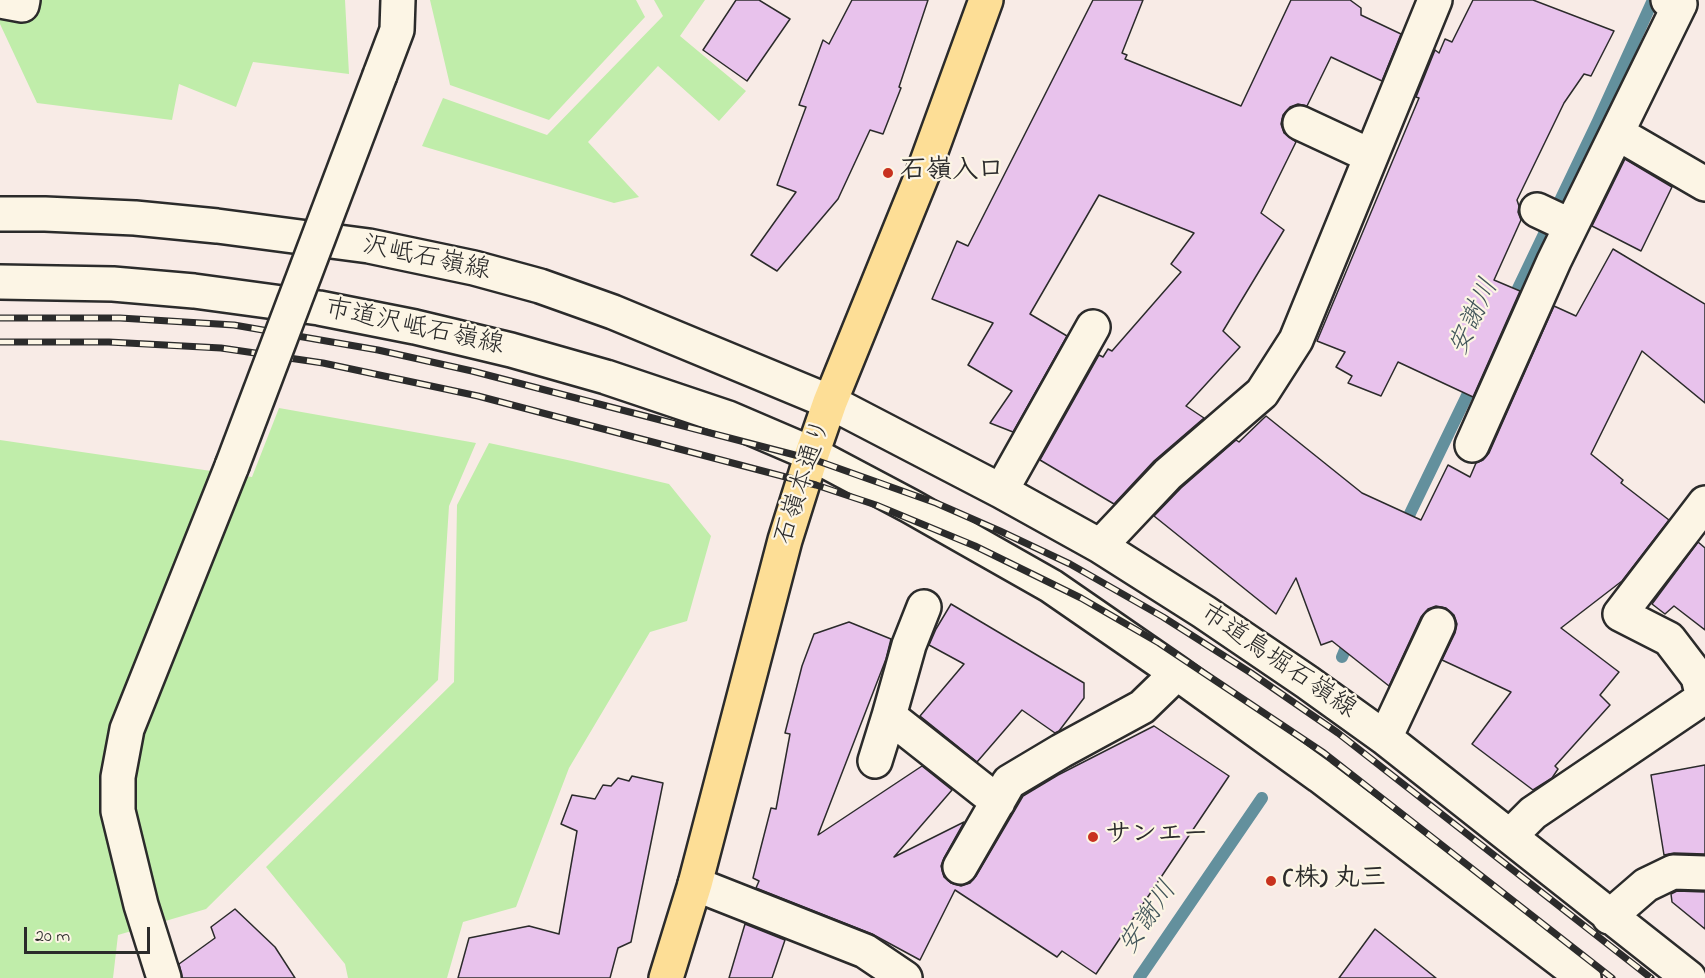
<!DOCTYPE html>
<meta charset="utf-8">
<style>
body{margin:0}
#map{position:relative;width:1705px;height:978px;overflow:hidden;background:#f8ebe6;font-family:"Indie Flower",sans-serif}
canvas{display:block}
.scale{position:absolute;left:24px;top:927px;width:126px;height:27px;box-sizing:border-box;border:3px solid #2b2b2b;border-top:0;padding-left:8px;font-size:18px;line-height:21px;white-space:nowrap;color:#2b2b2b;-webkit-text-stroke:4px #fcf5e5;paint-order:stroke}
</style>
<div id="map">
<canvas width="1705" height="978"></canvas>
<div class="scale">20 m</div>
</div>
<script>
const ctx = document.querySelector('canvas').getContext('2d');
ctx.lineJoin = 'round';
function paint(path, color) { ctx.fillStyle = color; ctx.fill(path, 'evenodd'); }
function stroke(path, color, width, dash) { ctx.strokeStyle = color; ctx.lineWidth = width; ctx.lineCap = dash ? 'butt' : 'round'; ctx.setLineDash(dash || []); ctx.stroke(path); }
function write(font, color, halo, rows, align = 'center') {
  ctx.font = font + ' "Indie Flower","Klee One",sans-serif'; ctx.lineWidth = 4.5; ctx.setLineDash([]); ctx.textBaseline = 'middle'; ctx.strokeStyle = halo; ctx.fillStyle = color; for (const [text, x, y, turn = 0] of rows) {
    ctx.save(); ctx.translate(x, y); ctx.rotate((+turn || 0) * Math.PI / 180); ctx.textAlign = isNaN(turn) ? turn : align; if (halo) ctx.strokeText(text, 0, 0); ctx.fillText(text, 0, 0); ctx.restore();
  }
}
paint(new Path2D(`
 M 0,0 L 345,0 L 349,74 L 253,62 L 236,107 L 179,84 L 172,120 L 37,103 L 0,24 Z
 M 430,0 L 636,0 L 645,17 L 549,120 L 450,85 Z
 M 654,0 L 705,0 L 680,36 L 746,91 L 719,121 L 658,66 L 588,142 L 639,197 L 614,203 L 422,146 L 443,98 L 547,135 L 663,16 Z
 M 279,408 L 476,443 L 449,506 L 438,680 L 206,909 L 118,935 L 113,978 L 0,978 L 0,440 L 252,477 Z
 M 489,443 L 572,461 L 669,484 L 711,536 L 687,621 L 650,632 L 569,768 L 516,907 L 463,922 L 447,978 L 348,978 L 345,964 L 266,867 L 454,682 L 457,505 Z`), '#c0edaa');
stroke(new Path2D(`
 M 1511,303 L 1598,121 L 1653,0
 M 1403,528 L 1474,381
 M 1342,657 L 1350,638
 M 1139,978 L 1262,798`), '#63909d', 12);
const building = new Path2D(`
 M 736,0 L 759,0 L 790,19 L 747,81 L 703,50 Z
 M 852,0 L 928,0 L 899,87 L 901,88 L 883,134 L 870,130 L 838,199 L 777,271 L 751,255 L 796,192 L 777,185 L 806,107 L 799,105 L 823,40 L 829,44 Z
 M 1093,0 L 1143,0 L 1122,53 L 1127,55 L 1125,59 L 1241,106 L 1291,0 L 1350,0 L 1361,8 L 1361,15 L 1401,34 L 1382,81 L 1331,57 L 1307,106 L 1298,104 L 1290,107 L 1283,115 L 1281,124 L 1284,133 L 1296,142 L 1261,213 L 1284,230 L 1223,331 L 1240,347 L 1186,406 L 1204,418 L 1154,461 L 1114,504 L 1040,460 L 1099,355 L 1103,357 L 1108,349 L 1112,351 L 1181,272 L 1171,264 L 1194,233 L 1099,195 L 1030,314 L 1067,336 L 1013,432 L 990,423 L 1012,391 L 968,365 L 993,323 L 932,299 L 957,241 L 968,246 Z
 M 1473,0 L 1533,0 L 1614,31 L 1591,76 L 1584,74 L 1564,103 L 1517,200 L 1519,206 L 1518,212 L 1521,220 L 1494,280 L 1520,291 L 1473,397 L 1398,362 L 1381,396 L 1348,383 L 1352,376 L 1336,367 L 1345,352 L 1317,341 L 1419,98 L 1416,97 L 1435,50 L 1439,53 L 1445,39 L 1452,42 Z
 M 1625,159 L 1672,187 L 1641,251 L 1592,226 Z
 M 1613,249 L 1705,304 L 1705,403 L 1642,351 L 1591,454 L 1623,480 L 1621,483 L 1669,520 L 1622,581 L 1561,628 L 1619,672 L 1600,695 L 1610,705 L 1555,766 L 1558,769 L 1552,778 L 1533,790 L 1472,744 L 1511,692 L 1442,660 L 1455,633 L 1457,624 L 1454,615 L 1446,608 L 1436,606 L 1428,609 L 1421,617 L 1389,686 L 1332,641 L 1321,645 L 1296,578 L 1276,614 L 1154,516 L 1181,488 L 1236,440 L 1239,442 L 1266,416 L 1362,493 L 1421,520 L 1448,465 L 1470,477 L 1476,463 L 1483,460 L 1489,453 L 1554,306 L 1576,316 Z
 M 1698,542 L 1705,548 L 1705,630 L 1674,606 L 1665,614 L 1652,604 Z
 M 951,604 L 1084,683 L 1084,698 L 1059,731 L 1055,733 L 1022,710 L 977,762 L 920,716 L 964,664 L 929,645 L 936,629 Z
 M 849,622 L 891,639 L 886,659 L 818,835 L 922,766 L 952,790 L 894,857 L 964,822 L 944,858 L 941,866 L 944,877 L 951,883 L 961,886 L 970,883 L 976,876 L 1023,796 L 1058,775 L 1154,726 L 1229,776 L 1096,974 L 1062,951 L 1057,957 L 955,890 L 920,960 L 872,934 L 756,888 L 759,881 L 753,878 L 771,808 L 776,809 L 790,734 L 785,733 L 802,666 L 814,634 Z
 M 1705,765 L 1705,854 L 1674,853 L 1664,855 L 1651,775 Z
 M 632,776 L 663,783 L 631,942 L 618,948 L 610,978 L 458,978 L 469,938 L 529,926 L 559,934 L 577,831 L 561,824 L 572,795 L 595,799 L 603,785 L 611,786 L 618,778 L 629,781 Z
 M 1677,891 L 1705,892 L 1705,929 L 1672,902 L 1671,894 Z
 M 235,909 L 275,947 L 295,978 L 182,978 L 179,964 L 215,938 L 211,927 Z
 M 745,924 L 785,940 L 772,978 L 729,978 Z
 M 1375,929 L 1436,978 L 1339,978 Z`);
paint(building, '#e8c2ec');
stroke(building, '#2b2b2b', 1.5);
const minor = new Path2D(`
 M 0,1 L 22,5 L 23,0
 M 380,75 L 397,30 L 398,0
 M 1300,123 L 1371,156
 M 1617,133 L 1705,184
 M 1537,210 L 1571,226
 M 0,214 L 45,214 L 135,218 L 217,226 L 369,246 L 474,268 L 540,286 L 613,312 L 830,402 L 1001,491 L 1100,546 L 1204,612 L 1307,682 L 1385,738 L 1689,978
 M 0,282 L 113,284 L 194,291 L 319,308 L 415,327 L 511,350 L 606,377 L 728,418 L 812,454 L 910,506 L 1051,586 L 1177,673 L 1320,776 L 1584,978
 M 1472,445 L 1554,261 L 1679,6 L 1680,4 L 1668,0
 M 1001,491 L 1093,327
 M 1100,546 L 1168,474 L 1262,393 L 1296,340 L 1435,0
 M 924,607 L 909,645 L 889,716 L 998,802
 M 1385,738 L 1438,625
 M 875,761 L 889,716
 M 1510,836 L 1533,813 L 1703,698 L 1698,677 L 1669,639 L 1620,614 L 1705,503
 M 960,867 L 1009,782 L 1061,751 L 1142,707 L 1177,673
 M 695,884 L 865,951 L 905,978
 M 1609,917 L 1646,885 L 1673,872 L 1705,873
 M 164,978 L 141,905 L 118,811 L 118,777 L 127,729 L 232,466`);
const major = new Path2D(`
 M 666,978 L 695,884 L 785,540 L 812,454 L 830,402 L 923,173 L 986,0`);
stroke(minor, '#2b2b2b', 38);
stroke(major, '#2b2b2b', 38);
stroke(minor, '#fcf5e5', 33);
stroke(major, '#fdde96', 33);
const rail = new Path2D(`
 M 0,318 L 120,318 L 234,325 L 378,350 L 472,371 L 818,461 L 936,503 L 1000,531 L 1070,564 L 1163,617 L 1251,673 L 1338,733 L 1651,978
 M 0,342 L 109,342 L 221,348 L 323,363 L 478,396 L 816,485 L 876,505 L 975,546 L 1081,598 L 1159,643 L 1324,753 L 1612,978`);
stroke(rail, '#2b2b2b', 7);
stroke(rail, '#fcf5e5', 4.5, [14]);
const minorBridge = new Path2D(`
 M 232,466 L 380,75`);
stroke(minorBridge, '#2b2b2b', 38, []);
stroke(minorBridge, '#fcf5e5', 33);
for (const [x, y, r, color] of [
 [888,173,6,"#c8321e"],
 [1093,837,6,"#c8321e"],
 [1271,881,6,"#c8321e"]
]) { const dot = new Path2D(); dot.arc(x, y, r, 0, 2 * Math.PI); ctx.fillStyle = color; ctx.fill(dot); stroke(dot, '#fcf5e5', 2); }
write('bold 26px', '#2b2b2b', '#fcf5e5', [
 ["石嶺入口",900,173],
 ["サンエー",1105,837],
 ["(株) 丸三",1283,881]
], 'left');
write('26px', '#2b2b2b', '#fcf5e5', [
 ["沢岻石嶺線",426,260,12],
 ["市道沢岻石嶺線",414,329,12],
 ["石嶺本通り",805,482,-72],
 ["市道鳥堀石嶺線",1277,663,34]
]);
write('italic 27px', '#42555a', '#fcf5e5', [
 ["安謝川",1476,318,-65],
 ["安謝川",1150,919,-56]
]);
</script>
